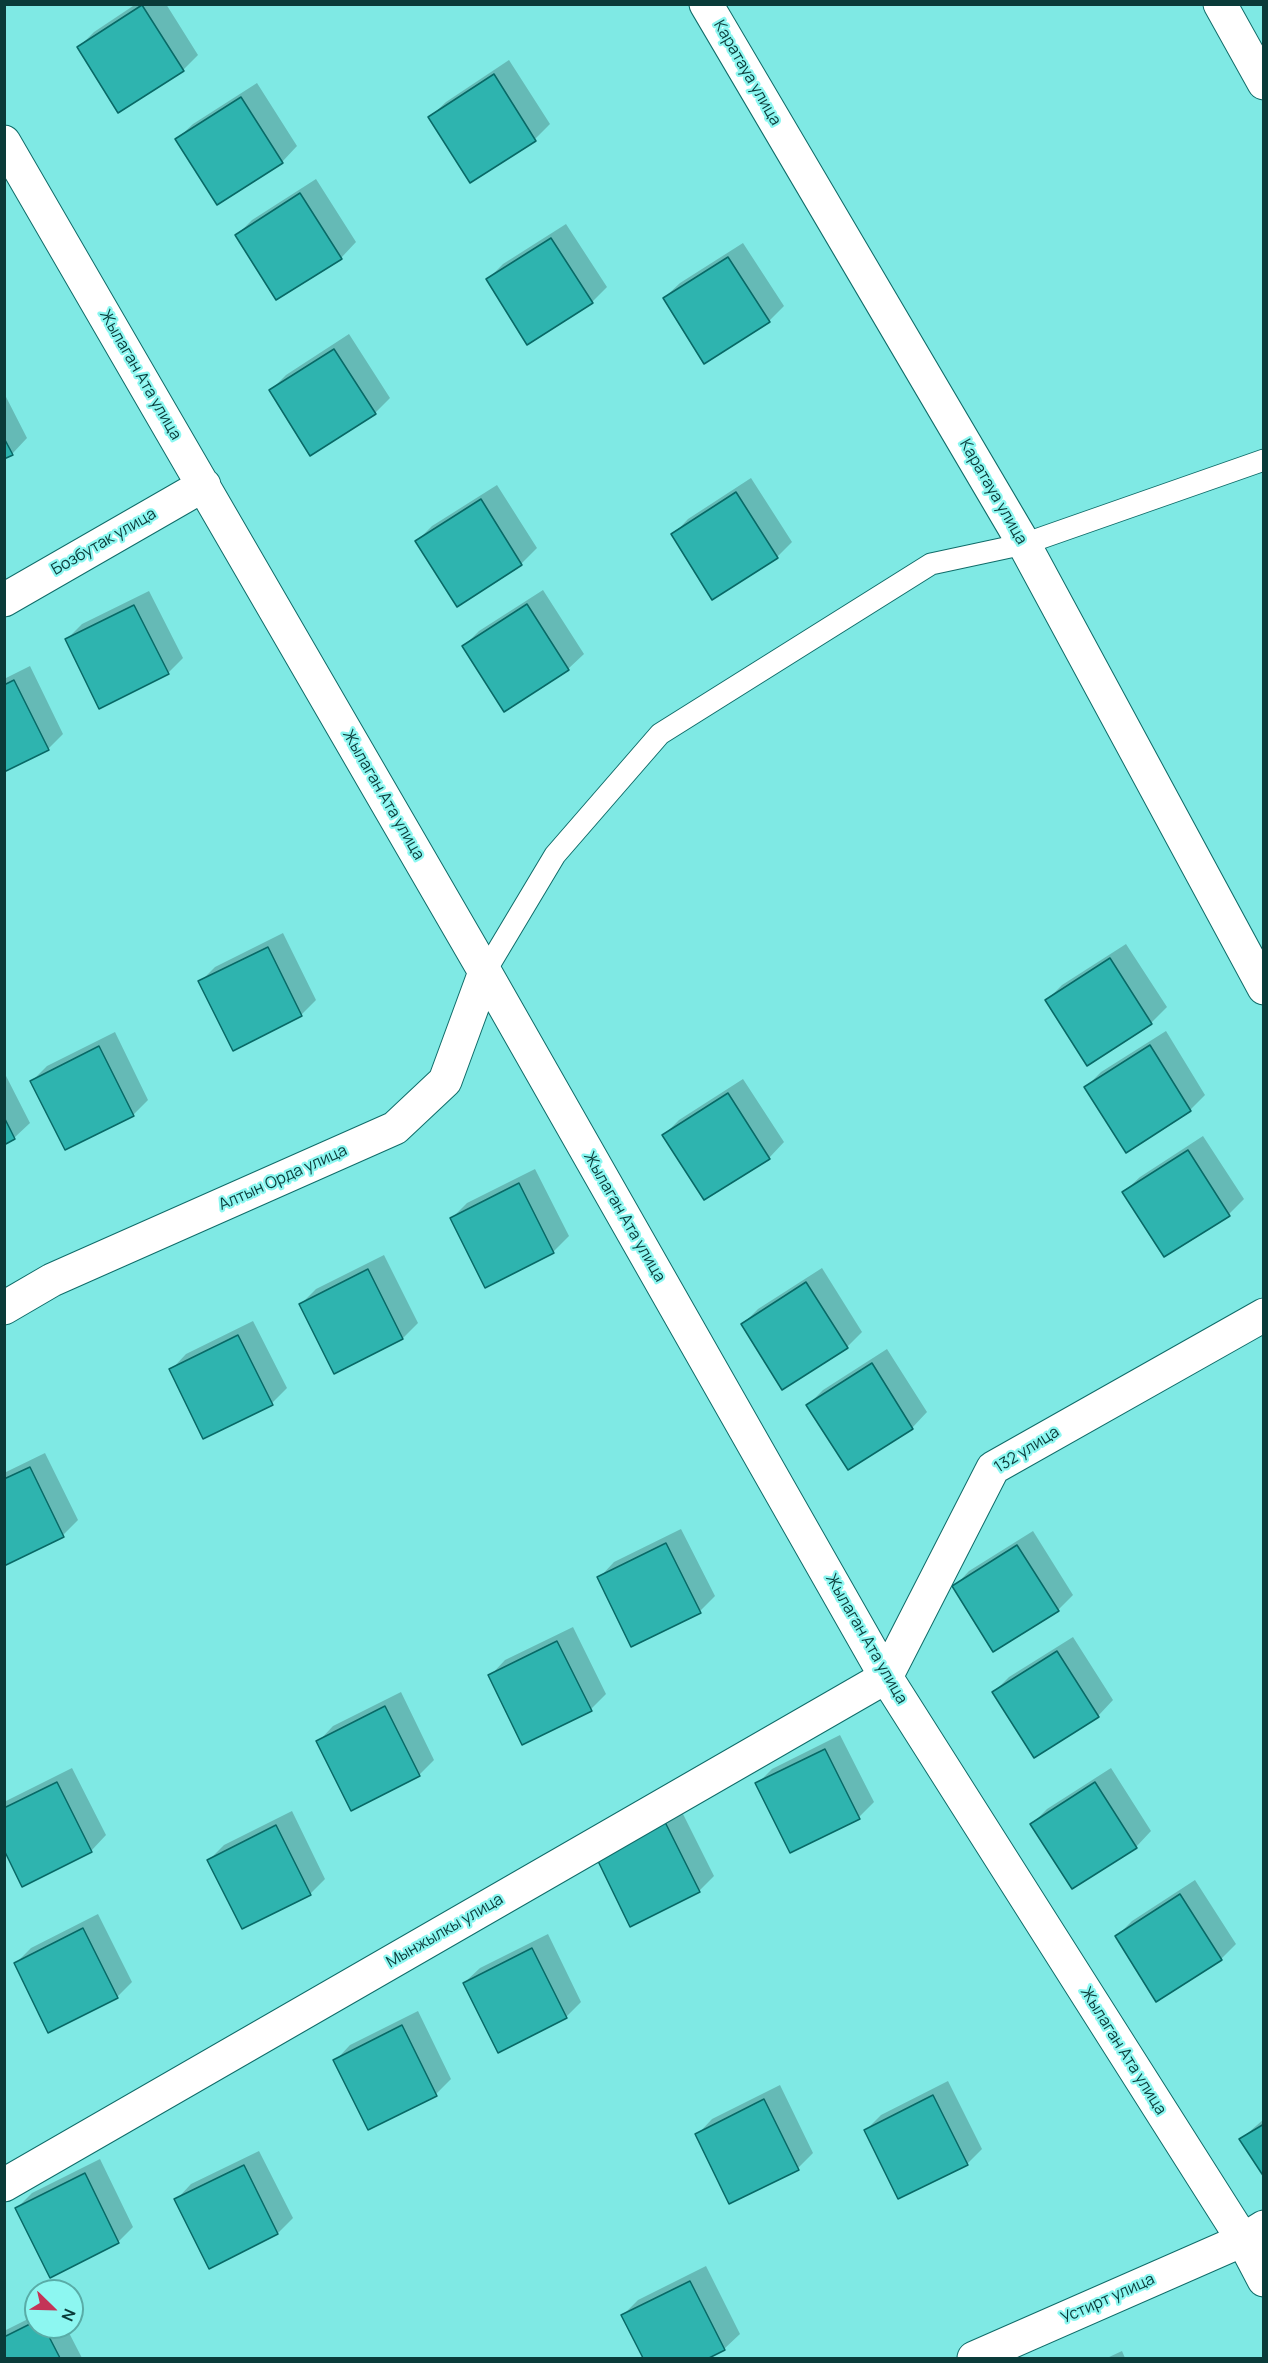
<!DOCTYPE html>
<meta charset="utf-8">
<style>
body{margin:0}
#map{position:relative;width:1268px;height:2363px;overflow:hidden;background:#7fe9e4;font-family:Manrope,sans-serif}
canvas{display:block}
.frame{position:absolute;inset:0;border:6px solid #0a3b39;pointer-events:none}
.north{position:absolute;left:24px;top:2279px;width:60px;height:60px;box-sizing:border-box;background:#8df7f1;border:2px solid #59aca7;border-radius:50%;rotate:113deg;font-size:16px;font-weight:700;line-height:24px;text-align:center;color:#0a3b39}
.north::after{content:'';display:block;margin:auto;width:21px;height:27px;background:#c33457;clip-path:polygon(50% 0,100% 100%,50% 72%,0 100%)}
</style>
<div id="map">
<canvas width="1268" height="2363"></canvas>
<div class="frame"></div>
<div class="north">N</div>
</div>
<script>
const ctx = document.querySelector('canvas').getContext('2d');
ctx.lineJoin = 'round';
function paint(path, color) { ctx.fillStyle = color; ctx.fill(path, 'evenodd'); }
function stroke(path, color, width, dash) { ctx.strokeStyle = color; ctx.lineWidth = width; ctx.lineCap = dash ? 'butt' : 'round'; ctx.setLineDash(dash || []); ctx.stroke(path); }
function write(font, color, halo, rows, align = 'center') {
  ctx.font = font + ' Manrope,sans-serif'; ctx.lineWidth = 4.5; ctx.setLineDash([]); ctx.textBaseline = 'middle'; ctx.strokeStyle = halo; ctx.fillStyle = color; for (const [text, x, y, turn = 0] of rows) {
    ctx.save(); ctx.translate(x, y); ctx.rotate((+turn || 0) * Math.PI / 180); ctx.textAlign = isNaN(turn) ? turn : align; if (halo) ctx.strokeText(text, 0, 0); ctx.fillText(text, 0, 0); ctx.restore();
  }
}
paint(new Path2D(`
 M 136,4 L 166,4 L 198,55 L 183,70 L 79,47 L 94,32 Z
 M 509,60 L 550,124 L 535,139 L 430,117 L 446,102 Z
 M 257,83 L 297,146 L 282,162 L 177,139 L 193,124 Z
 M 316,179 L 356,242 L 341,258 L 237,235 L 252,220 Z
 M 566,224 L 607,287 L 592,302 L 488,279 L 503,264 Z
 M 743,243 L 784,306 L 769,321 L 664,298 L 680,283 Z
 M 349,334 L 390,398 L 375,413 L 271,390 L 286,375 Z
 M 4,393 L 27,438 L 12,454 L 4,457 Z
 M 751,478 L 792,542 L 777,557 L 673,535 L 688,519 Z
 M 497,485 L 537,548 L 521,564 L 458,605 L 417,541 L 432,526 Z
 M 543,590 L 584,654 L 568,669 L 464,646 L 479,631 Z
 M 149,591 L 183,658 L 168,673 L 67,639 L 82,624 Z
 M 30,666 L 63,734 L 48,749 L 4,770 L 4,679 Z
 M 283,933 L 316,1000 L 301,1015 L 200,982 L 215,967 Z
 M 1126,944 L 1167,1007 L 1151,1023 L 1088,1064 L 1047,1000 L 1062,985 Z
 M 1166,1031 L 1205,1095 L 1190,1110 L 1086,1087 L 1101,1072 Z
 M 115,1032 L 148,1100 L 133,1115 L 32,1081 L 47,1066 Z
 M 4,1072 L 30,1123 L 14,1138 L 4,1143 Z
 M 743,1079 L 784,1142 L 769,1158 L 664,1135 L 679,1120 Z
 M 1203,1136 L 1244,1199 L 1229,1214 L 1124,1192 L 1140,1177 Z
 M 535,1169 L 569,1236 L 553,1252 L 485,1286 L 452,1218 L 467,1203 Z
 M 384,1255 L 418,1323 L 403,1338 L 334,1372 L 301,1304 L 316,1289 Z
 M 822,1268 L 862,1332 L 847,1347 L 743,1324 L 758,1309 Z
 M 253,1321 L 287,1388 L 272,1403 L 171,1370 L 186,1354 Z
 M 887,1349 L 927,1412 L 912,1428 L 808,1405 L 823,1390 Z
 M 45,1453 L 78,1520 L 63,1535 L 4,1565 L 4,1473 Z
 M 681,1529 L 715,1596 L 700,1611 L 599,1578 L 614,1562 Z
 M 1033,1531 L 1073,1595 L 1058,1610 L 954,1587 L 969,1571 Z
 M 573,1627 L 606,1694 L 591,1709 L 490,1676 L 505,1660 Z
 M 1073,1637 L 1113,1700 L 1098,1716 L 994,1692 L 1009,1677 Z
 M 401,1692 L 434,1760 L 419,1775 L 318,1742 L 333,1726 Z
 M 840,1735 L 874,1802 L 859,1817 L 791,1851 L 757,1784 L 772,1769 Z
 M 72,1768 L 106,1835 L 91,1851 L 4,1847 L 4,1802 Z
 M 1111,1768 L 1151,1831 L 1136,1847 L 1072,1887 L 1032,1824 L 1047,1809 Z
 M 680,1808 L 714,1876 L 699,1891 L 598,1857 Z
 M 292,1811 L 325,1879 L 310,1894 L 209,1860 L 224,1845 Z
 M 1195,1880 L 1236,1944 L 1221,1959 L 1117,1936 L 1132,1921 Z
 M 98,1914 L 132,1982 L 117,1997 L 16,1963 L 31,1948 Z
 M 548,1934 L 581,2002 L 566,2017 L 464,1983 L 480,1968 Z
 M 418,2011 L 451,2079 L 436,2094 L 368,2128 L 335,2061 L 350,2045 Z
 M 948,2081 L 982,2149 L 967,2164 L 866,2130 L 881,2115 Z
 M 780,2085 L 813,2153 L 798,2168 L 697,2135 L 712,2119 Z
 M 1264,2119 L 1264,2174 L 1241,2139 Z
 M 259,2151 L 293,2218 L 278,2233 L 210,2267 L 176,2200 L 191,2184 Z
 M 100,2159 L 133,2227 L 118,2242 L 17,2208 L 32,2193 Z
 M 706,2266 L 740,2334 L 724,2349 L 705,2358 L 644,2358 L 623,2315 L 638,2300 Z
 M 36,2315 L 36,2327 L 66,2327 L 82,2358 L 4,2358 L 4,2331 Z
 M 1122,2351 L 1125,2358 L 1107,2358 Z`), '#0003');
const building = new Path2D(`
 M 142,5 L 184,71 L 118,113 L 77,47 Z
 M 494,74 L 536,141 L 470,183 L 428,117 Z
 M 241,97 L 283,163 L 217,205 L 175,139 Z
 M 300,193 L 342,259 L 276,300 L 235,235 Z
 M 551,238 L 593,303 L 527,345 L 486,279 Z
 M 728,257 L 770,322 L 704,364 L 663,298 Z
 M 334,349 L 376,414 L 310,456 L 269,390 Z
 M 4,438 L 13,455 L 4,459 Z
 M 736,492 L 778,558 L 712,600 L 671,534 Z
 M 481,499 L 522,565 L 457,607 L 415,541 Z
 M 527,604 L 569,670 L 504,712 L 462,646 Z
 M 134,605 L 169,674 L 99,709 L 65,639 Z
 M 14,680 L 49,750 L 4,772 L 4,685 Z
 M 268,947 L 302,1016 L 233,1051 L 198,981 Z
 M 1110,958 L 1152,1024 L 1087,1066 L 1045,1000 Z
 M 1150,1045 L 1191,1111 L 1126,1153 L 1084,1087 Z
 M 99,1046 L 134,1116 L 65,1150 L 30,1081 Z
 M 728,1093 L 770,1159 L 704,1200 L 662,1135 Z
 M 4,1117 L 15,1139 L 4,1145 Z
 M 1188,1150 L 1230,1216 L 1164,1257 L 1122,1192 Z
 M 519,1183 L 554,1253 L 485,1288 L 450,1218 Z
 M 368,1269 L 403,1339 L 334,1374 L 299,1304 Z
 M 806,1282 L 848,1348 L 782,1390 L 741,1324 Z
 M 238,1335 L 273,1405 L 203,1439 L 169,1369 Z
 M 872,1363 L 913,1429 L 848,1470 L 806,1405 Z
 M 30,1467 L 64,1537 L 4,1566 L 4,1479 Z
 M 666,1543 L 701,1613 L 631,1647 L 597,1577 Z
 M 1017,1545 L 1059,1611 L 993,1652 L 952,1586 Z
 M 557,1641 L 592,1711 L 522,1745 L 488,1675 Z
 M 1057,1651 L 1099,1717 L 1034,1758 L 992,1692 Z
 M 385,1706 L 420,1776 L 351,1811 L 316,1741 Z
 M 825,1749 L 860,1819 L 790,1853 L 755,1783 Z
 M 57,1782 L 92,1852 L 22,1887 L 4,1850 L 4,1808 Z
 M 1095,1782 L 1137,1848 L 1072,1889 L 1030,1824 Z
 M 665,1822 L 700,1892 L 630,1927 L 596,1857 Z
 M 276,1825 L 311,1895 L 242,1929 L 207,1860 Z
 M 1180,1894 L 1222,1960 L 1156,2002 L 1115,1936 Z
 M 83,1928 L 118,1998 L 48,2033 L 14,1963 Z
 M 532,1948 L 567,2018 L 498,2053 L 463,1983 Z
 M 402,2025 L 437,2096 L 368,2130 L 333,2060 Z
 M 933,2095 L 968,2165 L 898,2199 L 864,2130 Z
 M 764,2099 L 799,2170 L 729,2204 L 695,2134 Z
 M 1264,2124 L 1264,2177 L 1239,2139 Z
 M 244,2165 L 278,2234 L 209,2269 L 174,2199 Z
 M 85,2173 L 119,2243 L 50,2278 L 15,2208 Z
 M 690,2281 L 725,2350 L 709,2358 L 643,2358 L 621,2315 Z
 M 36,2321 L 36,2327 L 44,2327 L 60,2358 L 4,2358 L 4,2337 Z`);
paint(building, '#2eb4af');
stroke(building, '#086966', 1.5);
const lane = new Path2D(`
 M 485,972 L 555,855 L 660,734 L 931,564 L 1024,544 L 1264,460`);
const street = new Path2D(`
 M 706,4 L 1024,544 L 1264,988
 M 4,142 L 485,972 L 886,1677 L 1243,2240 L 1264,2280
 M 4,600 L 204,485
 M 4,1308 L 52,1280 L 395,1128 L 445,1081 L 485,972
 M 4,2185 L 886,1677 L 993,1468 L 1264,1315
 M 974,2358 L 1243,2240 L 1264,2227`);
const secondary = new Path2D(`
 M 1220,4 L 1264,83`);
stroke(lane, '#0f6c69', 23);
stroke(street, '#0f6c69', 35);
stroke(secondary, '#0f6c69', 35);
stroke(lane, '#fff', 21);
stroke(street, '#fff', 33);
stroke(secondary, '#fff', 33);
write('16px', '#0a3b39', '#8df7f1', [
 ["Каратауа улица",747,73,60],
 ["Жылаган Ата улица",140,375,60],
 ["Каратауа улица",993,492,60],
 ["Бозбутак улица",104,542,-30],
 ["Жылаган Ата улица",383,795,60],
 ["Алтын Орда улица",283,1178,-24],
 ["Жылаган Ата улица",624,1217,60],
 ["132 улица",1027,1450,-32],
 ["Жылаган Ата улица",866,1639,60],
 ["Мынжылкы улица",445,1931,-30],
 ["Жылаган Ата улица",1123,2051,58],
 ["Устирт улица",1108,2299,-24]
]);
</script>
